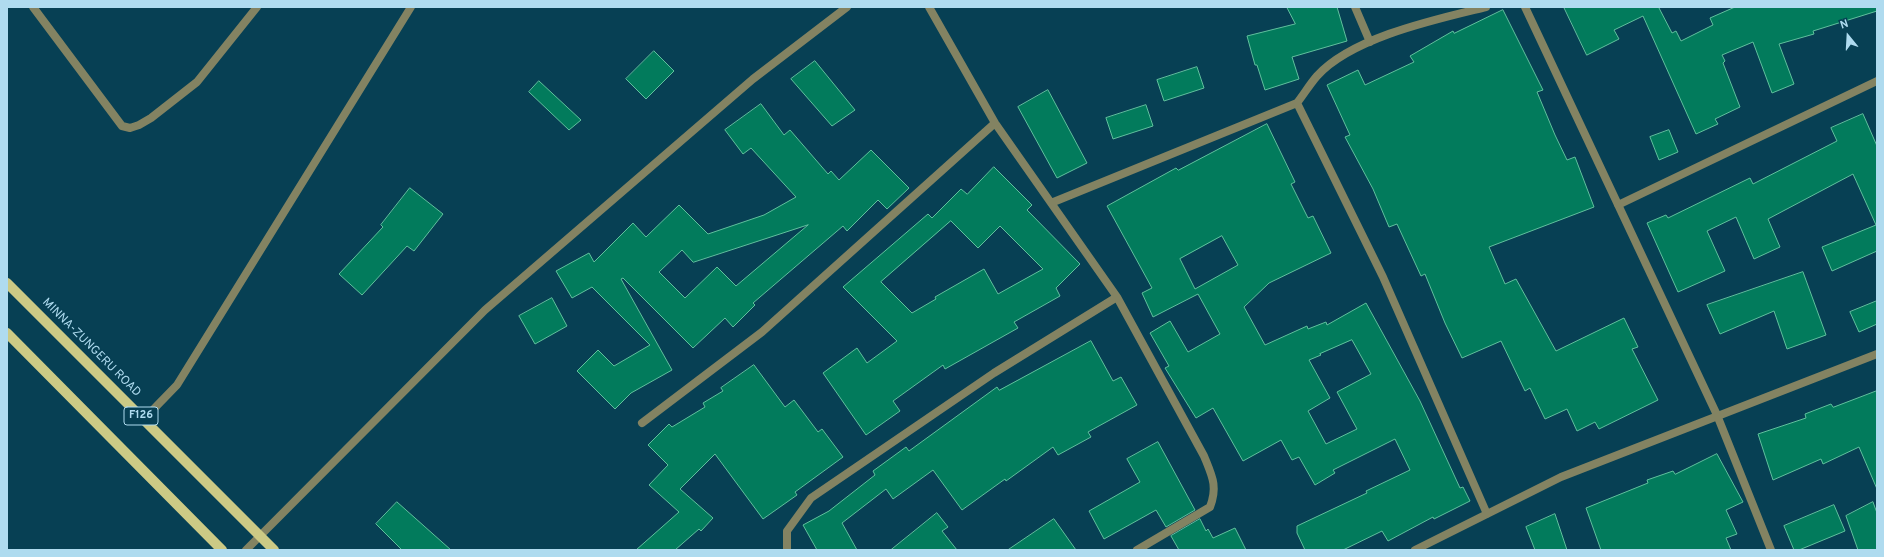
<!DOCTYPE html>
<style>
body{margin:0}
#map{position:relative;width:1884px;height:557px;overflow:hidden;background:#074054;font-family:Overpass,sans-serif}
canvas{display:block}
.frame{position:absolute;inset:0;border:8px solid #afdbef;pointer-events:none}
.north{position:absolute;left:1828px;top:16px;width:40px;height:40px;-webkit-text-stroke:3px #074054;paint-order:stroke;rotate:342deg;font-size:11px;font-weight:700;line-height:16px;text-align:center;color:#afdbef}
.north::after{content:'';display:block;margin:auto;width:14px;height:18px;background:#afdbef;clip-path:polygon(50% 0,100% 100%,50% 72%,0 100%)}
</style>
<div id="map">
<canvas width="1884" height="557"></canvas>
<div class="frame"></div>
<div class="north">N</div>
</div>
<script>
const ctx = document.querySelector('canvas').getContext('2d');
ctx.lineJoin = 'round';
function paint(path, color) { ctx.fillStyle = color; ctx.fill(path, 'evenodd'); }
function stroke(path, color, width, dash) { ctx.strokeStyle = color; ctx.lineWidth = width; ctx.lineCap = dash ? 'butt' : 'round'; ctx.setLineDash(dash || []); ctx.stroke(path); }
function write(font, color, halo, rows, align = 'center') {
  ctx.font = font + ' Overpass,sans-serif'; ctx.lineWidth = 3; ctx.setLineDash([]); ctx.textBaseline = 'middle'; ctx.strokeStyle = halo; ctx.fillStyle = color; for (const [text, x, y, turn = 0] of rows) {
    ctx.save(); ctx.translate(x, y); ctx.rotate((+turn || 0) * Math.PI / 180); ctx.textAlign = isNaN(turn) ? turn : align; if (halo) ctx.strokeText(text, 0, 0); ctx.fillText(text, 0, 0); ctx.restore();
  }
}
const building = new Path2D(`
 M 1287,7 L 1337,7 L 1347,41 L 1292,57 L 1299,79 L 1265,90 L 1257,65 L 1255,65 L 1247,36 L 1295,24 Z
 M 1564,7 L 1661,7 L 1659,8 L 1672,33 L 1676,31 L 1681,41 L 1713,25 L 1710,18 L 1735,7 L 1877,7 L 1877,11 L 1813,31 L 1814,34 L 1779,44 L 1794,84 L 1772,93 L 1753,42 L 1722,55 L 1725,61 L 1723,63 L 1740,107 L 1715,119 L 1718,124 L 1696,134 L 1643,16 L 1614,30 L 1619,39 L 1587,55 Z
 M 1503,10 L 1543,90 L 1537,92 L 1555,135 L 1567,160 L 1575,157 L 1594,207 L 1489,247 L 1505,284 L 1516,279 L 1556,351 L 1624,318 L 1638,347 L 1632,349 L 1658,400 L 1599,429 L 1595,422 L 1577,431 L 1567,409 L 1545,419 L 1530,388 L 1525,391 L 1501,341 L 1462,358 L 1445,323 L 1425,274 L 1421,276 L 1397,224 L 1389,227 L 1373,189 L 1345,137 L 1350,135 L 1327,85 L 1358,70 L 1365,85 L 1414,62 L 1410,56 L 1453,31 L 1454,33 Z
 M 654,51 L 674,71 L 646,99 L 626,79 Z
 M 815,61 L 855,110 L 832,126 L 791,79 Z
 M 1197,67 L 1204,88 L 1164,101 L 1157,80 Z
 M 539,81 L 581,120 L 569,130 L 529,92 Z
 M 1048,90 L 1087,163 L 1057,178 L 1018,107 Z
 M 761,104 L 784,135 L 790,130 L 828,174 L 831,171 L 839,180 L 871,150 L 909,188 L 887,209 L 878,200 L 847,231 L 843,226 L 753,303 L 755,305 L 733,327 L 725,318 L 693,348 L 623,278 L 621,279 L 672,370 L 631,393 L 615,409 L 577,371 L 598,350 L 614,366 L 650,345 L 592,287 L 572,298 L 556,271 L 589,253 L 594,262 L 633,223 L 646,237 L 679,205 L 708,234 L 764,215 L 796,197 L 751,148 L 743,154 L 725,130 ZM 808,225 L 736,286 L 717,267 L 685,298 L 659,272 L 682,250 L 693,262 Z
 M 1146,105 L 1153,126 L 1113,139 L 1106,118 Z
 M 1863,114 L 1877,146 L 1877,251 L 1832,271 L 1822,247 L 1876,225 L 1853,174 L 1768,219 L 1780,247 L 1754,259 L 1736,217 L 1707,231 L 1725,271 L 1678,292 L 1647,223 L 1666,215 L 1668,218 L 1750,178 L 1753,184 L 1837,141 L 1831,128 Z
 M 1267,124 L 1295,182 L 1291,184 L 1308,218 L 1313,216 L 1331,253 L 1269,283 L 1244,307 L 1265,345 L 1307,326 L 1308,329 L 1326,322 L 1327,325 L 1366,303 L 1420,401 L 1460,488 L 1463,487 L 1470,501 L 1434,519 L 1433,517 L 1388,541 L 1382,531 L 1343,550 L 1305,550 L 1297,533 L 1297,526 L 1367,493 L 1366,491 L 1410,470 L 1395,439 L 1333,470 L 1335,473 L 1315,485 L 1299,457 L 1292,460 L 1281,440 L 1243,461 L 1213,408 L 1196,418 L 1165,368 L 1169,366 L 1150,333 L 1170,321 L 1188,352 L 1220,334 L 1198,294 L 1153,317 L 1142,293 L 1152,288 L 1107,206 L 1176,168 L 1178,170 ZM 1222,236 L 1238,265 L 1195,289 L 1180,259 ZM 1352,340 L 1371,374 L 1337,392 L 1357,429 L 1326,444 L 1308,411 L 1330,398 L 1309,360 L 1321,355 L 1320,354 Z
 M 1669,130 L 1678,152 L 1659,160 L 1650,137 Z
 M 994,167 L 1032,205 L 1027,210 L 1080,264 L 1056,288 L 1060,296 L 1014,322 L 1018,328 L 945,369 L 943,365 L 893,401 L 900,411 L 866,435 L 823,373 L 857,348 L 867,363 L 897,341 L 843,287 L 928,214 L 932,218 L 961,189 L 967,194 ZM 951,221 L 978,248 L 1000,226 L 1043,269 L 998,294 L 984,269 L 935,297 L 936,299 L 912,313 L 881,282 Z
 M 410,188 L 443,214 L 414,251 L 407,246 L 362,295 L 339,274 L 383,227 L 381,225 Z
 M 1803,272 L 1826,335 L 1787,349 L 1774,311 L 1720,334 L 1707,305 Z
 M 552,298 L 567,326 L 535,344 L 519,316 Z
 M 1877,301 L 1877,324 L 1859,332 L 1850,312 Z
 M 1091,341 L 1113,381 L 1121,377 L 1137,405 L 1088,432 L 1091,437 L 1058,455 L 1053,447 L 1006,481 L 1005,479 L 962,510 L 933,470 L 893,499 L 886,489 L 842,523 L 857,550 L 817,550 L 803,525 L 829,511 L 875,475 L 873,471 L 906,447 L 909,451 L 997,387 L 999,390 Z
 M 754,365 L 785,407 L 794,400 L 818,432 L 822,429 L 843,457 L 795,492 L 797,495 L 763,519 L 715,454 L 680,489 L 713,518 L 701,531 L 699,529 L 675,550 L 636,550 L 679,512 L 649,485 L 668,465 L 648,445 L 669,424 L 672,427 L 705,407 L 703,403 L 723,391 L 721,388 Z
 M 1877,391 L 1877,489 L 1859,447 L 1823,464 L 1821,459 L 1773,480 L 1758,434 L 1806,418 L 1805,414 L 1831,404 L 1833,407 Z
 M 1158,442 L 1195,510 L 1166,527 L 1156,510 L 1104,539 L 1089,511 L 1140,482 L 1127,459 Z
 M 1717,454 L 1743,502 L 1726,510 L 1737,534 L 1726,538 L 1731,550 L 1601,550 L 1586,508 L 1648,483 L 1647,480 L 1673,471 L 1675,474 Z
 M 397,502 L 451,550 L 402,550 L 376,524 Z
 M 1873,502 L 1877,513 L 1877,550 L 1858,550 L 1846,516 Z
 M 1834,505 L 1845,531 L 1799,550 L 1794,550 L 1784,526 Z
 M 937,513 L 948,527 L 942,531 L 957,550 L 891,550 Z
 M 1555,514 L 1567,550 L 1535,550 L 1526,527 Z
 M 1054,519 L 1076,550 L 1008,550 Z
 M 1200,519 L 1206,531 L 1208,529 L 1213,538 L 1235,528 L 1246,550 L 1179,550 L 1171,536 Z`);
paint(building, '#027b5c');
stroke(building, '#60c09d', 1);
stroke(new Path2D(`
 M 33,7 L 122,126 L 130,128 L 139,125 L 151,118 L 197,82 L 257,7
 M 929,7 L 995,123 L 1117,297 L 1204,456 C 1212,476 1218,486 1210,507 L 1137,550
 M 1355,7 L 1370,42
 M 1525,7 L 1717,415 L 1771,550
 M 1297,103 L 1383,277 L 1487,514
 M 1051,203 L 1297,103 C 1304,94 1310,84 1317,76 C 1352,37 1437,19 1486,7
 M 1618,205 L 1877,81
 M 144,419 L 177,385 L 411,7
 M 642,423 L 762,332 L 995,123
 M 787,550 L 787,531 L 811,498 L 994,373 L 1117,297
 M 1415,550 L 1561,477 L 1877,354`), '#838362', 8);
stroke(new Path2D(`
 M 246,550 L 485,310 L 753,79 L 847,7`), '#838362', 8);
stroke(new Path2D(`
 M 7,283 L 274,550
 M 7,333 L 222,550`), '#ccca85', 10);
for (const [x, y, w] of [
 [141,416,34]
]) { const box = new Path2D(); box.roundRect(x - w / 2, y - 9, w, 18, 3); ctx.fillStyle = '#074054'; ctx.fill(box); stroke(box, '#afdbef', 1); }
write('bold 11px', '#afdbef', null, [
 ["F126",141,416]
]);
write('12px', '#afdbef', '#074054', [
 ["MINNA-ZUNGERU ROAD",91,348,45]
]);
</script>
